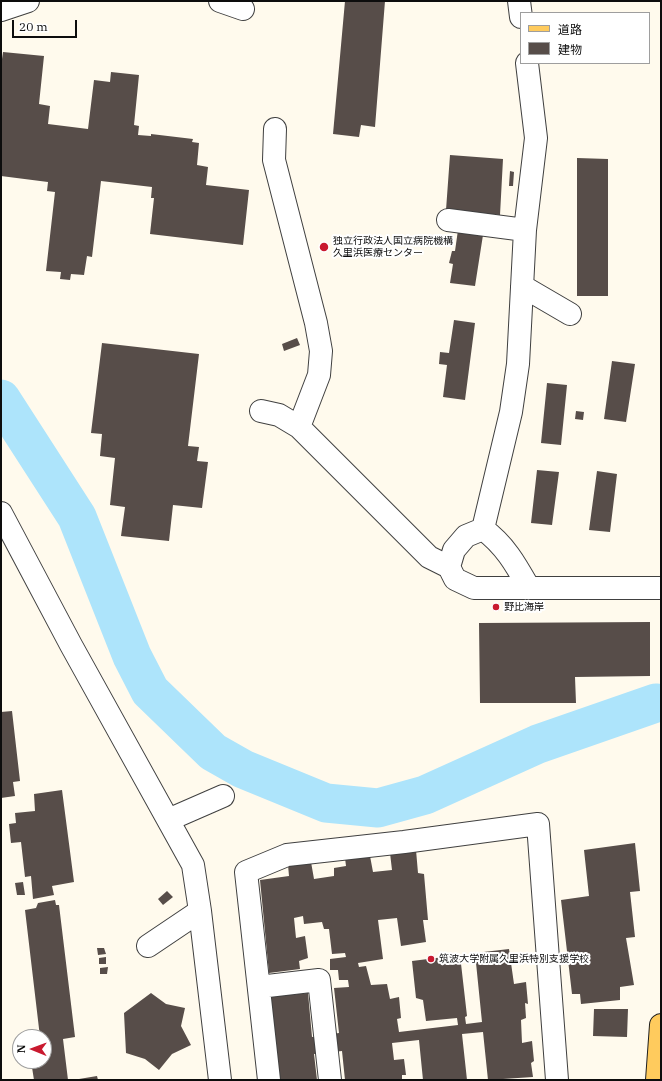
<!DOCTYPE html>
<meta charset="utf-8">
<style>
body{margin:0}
#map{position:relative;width:662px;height:1081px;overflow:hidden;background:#fffaed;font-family:"IBM Plex Serif","Noto Sans JP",serif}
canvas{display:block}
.frame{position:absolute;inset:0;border:2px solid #0d0d0d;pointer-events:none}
.legend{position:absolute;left:520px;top:12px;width:130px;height:52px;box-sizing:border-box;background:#fff;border:1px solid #9e9e9e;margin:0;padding:5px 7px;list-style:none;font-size:12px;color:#0d0d0d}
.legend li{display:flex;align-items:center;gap:8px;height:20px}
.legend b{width:20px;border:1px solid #9e9e9e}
.north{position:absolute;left:12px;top:1029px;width:40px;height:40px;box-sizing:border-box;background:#fff;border:1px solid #9e9e9e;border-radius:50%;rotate:271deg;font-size:11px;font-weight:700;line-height:16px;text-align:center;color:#0d0d0d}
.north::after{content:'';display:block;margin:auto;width:14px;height:18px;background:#c9192f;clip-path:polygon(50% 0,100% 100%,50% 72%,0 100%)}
.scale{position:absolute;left:12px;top:20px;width:65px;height:18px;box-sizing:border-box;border:2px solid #0d0d0d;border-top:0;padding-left:5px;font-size:12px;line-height:14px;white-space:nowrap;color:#0d0d0d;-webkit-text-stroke:3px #fff;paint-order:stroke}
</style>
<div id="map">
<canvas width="662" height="1081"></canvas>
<div class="frame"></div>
<ul class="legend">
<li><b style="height:5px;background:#ffcb5d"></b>道路</li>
<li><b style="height:11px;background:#574d49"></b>建物</li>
</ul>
<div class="north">N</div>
<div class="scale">20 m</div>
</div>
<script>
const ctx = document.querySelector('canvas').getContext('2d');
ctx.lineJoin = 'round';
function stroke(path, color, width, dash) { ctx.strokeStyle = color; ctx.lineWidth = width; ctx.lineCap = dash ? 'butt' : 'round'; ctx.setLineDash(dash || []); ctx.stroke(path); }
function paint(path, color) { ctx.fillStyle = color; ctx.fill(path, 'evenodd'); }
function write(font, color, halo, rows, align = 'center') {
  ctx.font = font + ' "IBM Plex Serif","Noto Sans JP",serif'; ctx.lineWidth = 4; ctx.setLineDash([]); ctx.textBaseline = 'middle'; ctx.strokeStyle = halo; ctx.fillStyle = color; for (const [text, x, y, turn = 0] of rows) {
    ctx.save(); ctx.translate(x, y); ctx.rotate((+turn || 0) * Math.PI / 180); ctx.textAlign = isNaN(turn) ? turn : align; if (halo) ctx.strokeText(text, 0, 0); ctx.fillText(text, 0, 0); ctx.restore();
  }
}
stroke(new Path2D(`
 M 1,399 L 77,517 L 132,656 L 150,691 L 213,752 L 243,769 L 326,803 L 378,808 L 425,795 L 538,744 L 656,703`), '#ade4fb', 39);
paint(new Path2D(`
 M 345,1 L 385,1 L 375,127 L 361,125 L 359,137 L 333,134 Z
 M 3,52 L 44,56 L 39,104 L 50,106 L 48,124 L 88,129 L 94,80 L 110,82 L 111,72 L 139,75 L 134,125 L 139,126 L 138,135 L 151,136 L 151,134 L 193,139 L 192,142 L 199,143 L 197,165 L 208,167 L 206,185 L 249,190 L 243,245 L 150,234 L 154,198 L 151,198 L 152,187 L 101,181 L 92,257 L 87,256 L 84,275 L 71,274 L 70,280 L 60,279 L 61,272 L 46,271 L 55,192 L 47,191 L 48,182 L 1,176 L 1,66 Z
 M 450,155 L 503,159 L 500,215 L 446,210 Z
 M 577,158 L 608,159 L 608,296 L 577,296 Z
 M 510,171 L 514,172 L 513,186 L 509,186 Z
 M 458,230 L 483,235 L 475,286 L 450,283 L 453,264 L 449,263 L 452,251 L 455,251 Z
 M 454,320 L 475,323 L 465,400 L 443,397 L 447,365 L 439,364 L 440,352 L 449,353 Z
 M 297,338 L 300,345 L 284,351 L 282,344 Z
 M 102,343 L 199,354 L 188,446 L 199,447 L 197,461 L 208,462 L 202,508 L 173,505 L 169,541 L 121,536 L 125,507 L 110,505 L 115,458 L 100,456 L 102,434 L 91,433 Z
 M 612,361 L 635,364 L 626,422 L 604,419 Z
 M 547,383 L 567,385 L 561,445 L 541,443 Z
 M 576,411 L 584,412 L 583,420 L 575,419 Z
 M 537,470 L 559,472 L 552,525 L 531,523 Z
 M 597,471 L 617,474 L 610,532 L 589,530 Z
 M 650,622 L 650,676 L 575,677 L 576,703 L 480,703 L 479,623 Z
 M 12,711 L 20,781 L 13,782 L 15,796 L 1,798 L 1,712 Z
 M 62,790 L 74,882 L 52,886 L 54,895 L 33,899 L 31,876 L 25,877 L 21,842 L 11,843 L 9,824 L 16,823 L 15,813 L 35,811 L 34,794 Z
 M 635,843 L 640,891 L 630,892 L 635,937 L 626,938 L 634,985 L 620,987 L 620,1000 L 581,1004 L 580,994 L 572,994 L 561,900 L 589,896 L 584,850 Z
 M 416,850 L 418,873 L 424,874 L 428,920 L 423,920 L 426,942 L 401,946 L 397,918 L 378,920 L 383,959 L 358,963 L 359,967 L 366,966 L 371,985 L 387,984 L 390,999 L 399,997 L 401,1018 L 397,1019 L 399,1032 L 458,1025 L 457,1018 L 426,1021 L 423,1000 L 416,998 L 412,961 L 460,955 L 467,1016 L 465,1017 L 466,1024 L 482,1022 L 475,953 L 509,949 L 514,984 L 526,982 L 528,1004 L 525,1003 L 526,1018 L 521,1020 L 522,1043 L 532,1041 L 534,1061 L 531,1063 L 533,1077 L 488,1080 L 483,1032 L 462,1034 L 467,1080 L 423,1080 L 419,1040 L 392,1043 L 394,1060 L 404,1059 L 406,1075 L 402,1075 L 402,1080 L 345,1080 L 342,1051 L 314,1054 L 317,1080 L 278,1080 L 268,997 L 308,993 L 312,1037 L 339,1033 L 334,988 L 349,987 L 348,980 L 339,980 L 338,970 L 330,970 L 330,959 L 346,957 L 345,953 L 332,954 L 329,929 L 324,929 L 322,922 L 304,924 L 303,916 L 294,918 L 296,938 L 305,936 L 308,958 L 299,961 L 300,969 L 269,973 L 260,880 L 289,876 L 288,865 L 311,862 L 314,879 L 334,876 L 334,868 L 346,866 L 345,858 L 370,856 L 373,872 L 392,870 L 390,853 Z
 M 23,882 L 25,895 L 17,895 L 15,883 Z
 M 167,891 L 173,897 L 163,905 L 158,899 Z
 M 55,900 L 56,905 L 59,905 L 75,1037 L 63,1039 L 68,1080 L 34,1080 L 31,1061 L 44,1061 L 44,1037 L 40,1037 L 25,910 L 36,908 L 38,903 Z
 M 97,948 L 104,948 L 106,954 L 98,955 Z
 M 106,957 L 106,964 L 99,964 L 99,958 Z
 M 108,967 L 107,974 L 100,974 L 100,968 Z
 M 151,993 L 166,1004 L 185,1008 L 181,1026 L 191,1045 L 172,1054 L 159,1070 L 145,1059 L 126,1053 L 124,1013 Z
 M 594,1009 L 628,1009 L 627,1037 L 593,1036 Z
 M 97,1076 L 98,1080 L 79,1080 L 79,1079 Z`), '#574d49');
const minor = new Path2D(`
 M 220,1 L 243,9
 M 519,1 L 521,17
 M 1,10 L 28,1
 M 275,129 L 274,160 L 316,323 L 321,351 L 319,375 L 299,427
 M 448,220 L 525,230
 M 522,286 L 570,314
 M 261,411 L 279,415 L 299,427 L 429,557 L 449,567
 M 1,513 L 71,645 L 193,865 L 200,911 L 220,1080
 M 483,529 L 511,412 L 518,364 L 525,230 L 536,138 L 527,63
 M 529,588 C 516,565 505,545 483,529 L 466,536 L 454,550 L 449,567 L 455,579 L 474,588 L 661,588
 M 168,820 L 223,796
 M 148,946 L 200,911
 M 259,987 L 319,980 L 330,1080
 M 269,1080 L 246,872 L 287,855 L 404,842 L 538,824 L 557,1080`);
const major = new Path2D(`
 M 657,1080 L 661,1025`);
stroke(minor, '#404040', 24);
stroke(major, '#1e1e1e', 24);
stroke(minor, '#fff', 22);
stroke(major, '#ffcb5d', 22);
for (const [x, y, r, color] of [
 [324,247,5,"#c9192f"],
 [496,607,4,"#c9192f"],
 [431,959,4,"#c9192f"]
]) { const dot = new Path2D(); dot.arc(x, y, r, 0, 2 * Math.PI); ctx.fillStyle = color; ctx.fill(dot); stroke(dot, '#fff', 1.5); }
write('10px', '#0d0d0d', '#fff', [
 ["独立行政法人国立病院機構",333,241],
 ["久里浜医療センター",333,253],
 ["野比海岸",504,607],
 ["筑波大学附属久里浜特別支援学校",439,959]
], 'left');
</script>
